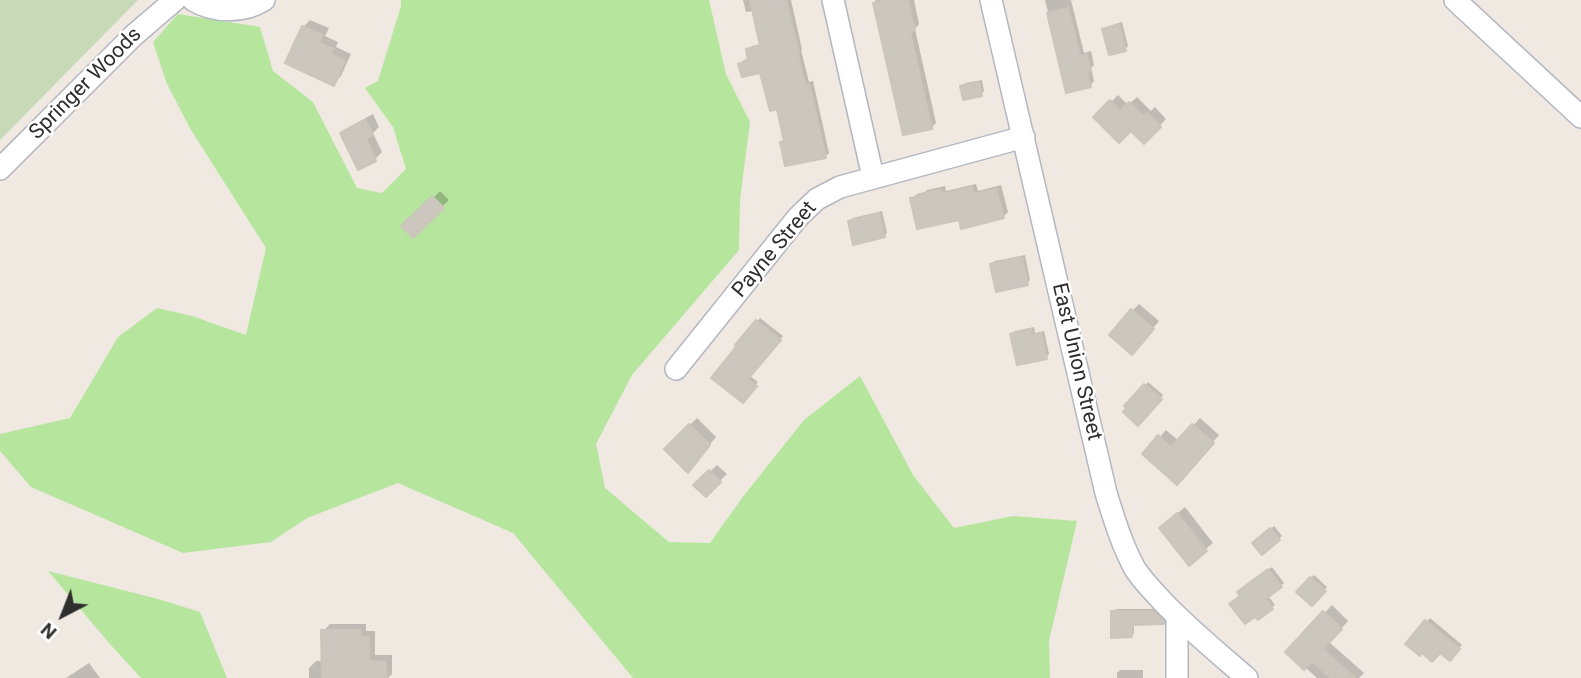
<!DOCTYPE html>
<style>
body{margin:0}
#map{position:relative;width:1581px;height:678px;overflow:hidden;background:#efe9e1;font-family:Roboto,sans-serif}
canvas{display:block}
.north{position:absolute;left:28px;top:580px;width:70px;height:70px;-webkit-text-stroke:5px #fff;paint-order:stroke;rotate:222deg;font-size:19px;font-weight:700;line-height:28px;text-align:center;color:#2e2e2e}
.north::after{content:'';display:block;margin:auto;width:24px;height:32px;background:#2e2e2e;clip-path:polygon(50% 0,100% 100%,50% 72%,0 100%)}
</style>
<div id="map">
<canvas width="1581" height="678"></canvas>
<div class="north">N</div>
</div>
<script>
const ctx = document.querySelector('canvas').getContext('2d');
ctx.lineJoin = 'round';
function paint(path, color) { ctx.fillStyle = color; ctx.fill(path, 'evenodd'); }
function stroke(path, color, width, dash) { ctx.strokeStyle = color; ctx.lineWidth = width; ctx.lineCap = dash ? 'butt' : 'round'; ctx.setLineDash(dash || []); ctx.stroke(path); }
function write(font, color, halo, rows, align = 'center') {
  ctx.font = font + ' Roboto,sans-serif'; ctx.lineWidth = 5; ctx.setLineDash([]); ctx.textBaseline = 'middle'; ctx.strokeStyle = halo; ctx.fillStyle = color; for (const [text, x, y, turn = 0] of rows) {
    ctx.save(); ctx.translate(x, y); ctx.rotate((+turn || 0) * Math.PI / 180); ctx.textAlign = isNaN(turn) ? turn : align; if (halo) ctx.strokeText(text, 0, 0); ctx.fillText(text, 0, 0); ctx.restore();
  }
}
paint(new Path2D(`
 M 401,0 L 709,0 L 726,74 L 750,122 L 740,200 L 739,250 L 632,375 L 596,444 L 605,488 L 669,542 L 710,543 L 742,498 L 804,420 L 860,376 L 913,475 L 954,528 L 1013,516 L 1077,521 L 1049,641 L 1050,678 L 633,678 L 513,533 L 398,483 L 307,518 L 271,542 L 183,553 L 31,487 L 0,451 L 0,434 L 70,418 L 118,337 L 157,308 L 192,316 L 246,335 L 266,248 L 191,130 L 167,84 L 153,42 L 178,14 L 260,27 L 273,71 L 313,102 L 357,188 L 382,193 L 406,169 L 393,127 L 365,88 L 378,81 L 401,6 Z
 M 48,571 L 158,599 L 200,612 L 227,678 L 141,678 L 110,644 Z`), '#b6e59e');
paint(new Path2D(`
 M 0,0 L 138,0 L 0,140 Z`), '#c8d9b8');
paint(new Path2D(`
 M 743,0 L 791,0 L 802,49 L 801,50 L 809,82 L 813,81 L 829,153 L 825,157 L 782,142 L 785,139 L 779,107 L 761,71 L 740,64 L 744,60 L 750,59 L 748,50 L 752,46 L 761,44 L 754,11 L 746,12 Z
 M 875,0 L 914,0 L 919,24 L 915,29 L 936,123 L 931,128 L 887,54 Z
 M 1045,0 L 1071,0 L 1084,53 L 1091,51 L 1094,65 L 1091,68 L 1094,81 L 1090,86 L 1067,91 Z
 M 310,20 L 329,28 L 325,36 L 338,42 L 336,47 L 351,54 L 341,76 L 334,83 L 303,27 Z
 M 1122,22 L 1128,46 L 1125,49 L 1104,30 L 1107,27 Z
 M 982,80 L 984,91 L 981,95 L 962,86 L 965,83 Z
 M 1118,95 L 1128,105 L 1137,97 L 1151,111 L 1155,107 L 1166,119 L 1144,142 L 1131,129 L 1096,117 Z
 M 373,114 L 379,127 L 373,133 L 382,152 L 375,159 L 342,134 L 349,127 Z
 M 976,184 L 978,191 L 1001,185 L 1008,212 L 1003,217 L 960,218 L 912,199 L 917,194 L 925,192 L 927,190 L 945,186 L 946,191 Z
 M 440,191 L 449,200 L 413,236 L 404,226 Z
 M 882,211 L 887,233 L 884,236 L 850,221 L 853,218 Z
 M 1025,255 L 1030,280 L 1027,283 L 991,264 L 995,261 Z
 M 1139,304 L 1159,321 L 1139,345 L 1132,311 Z
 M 760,318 L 783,336 L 750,376 L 758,382 L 746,398 L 739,346 L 737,345 Z
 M 1034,327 L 1035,333 L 1044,331 L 1049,354 L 1046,357 L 1012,334 L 1015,331 Z
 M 1148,382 L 1163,395 L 1138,423 L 1126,406 Z
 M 697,418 L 716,437 L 688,471 L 666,449 Z
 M 1200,418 L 1219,435 L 1184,476 L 1160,437 L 1166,430 L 1179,441 Z
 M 717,465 L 727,474 L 706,495 L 696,485 Z
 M 1185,507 L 1213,543 L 1189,563 L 1168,521 Z
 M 1274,526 L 1282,536 L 1262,553 L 1254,543 Z
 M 1272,567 L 1284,583 L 1268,596 L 1275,605 L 1272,607 L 1242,595 L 1243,589 Z
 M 1314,575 L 1327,587 L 1311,604 L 1298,592 Z
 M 1332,605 L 1348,621 L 1329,642 L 1364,673 L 1359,678 L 1317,678 L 1288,652 Z
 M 1116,609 L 1157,609 L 1166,619 L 1163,623 L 1134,623 L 1134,633 L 1131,636 L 1113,612 Z
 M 1430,618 L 1462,645 L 1450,659 L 1440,651 L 1422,651 L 1408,643 Z
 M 330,624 L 366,624 L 366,631 L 375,631 L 375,655 L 392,655 L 392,674 L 388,678 L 309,678 L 309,668 L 316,661 L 323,661 L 323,631 Z
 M 89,663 L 100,678 L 66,678 Z
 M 1120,670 L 1143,670 L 1143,678 L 1117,678 L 1117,673 Z`), '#0003');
const building = new Path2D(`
 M 750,0 L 786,0 L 799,54 L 798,55 L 805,85 L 809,84 L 826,158 L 785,166 L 780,142 L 784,141 L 777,109 L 770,111 L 760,73 L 742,77 L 738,64 L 748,61 L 746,49 L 760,46 Z
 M 888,0 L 908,0 L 915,31 L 910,32 L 932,129 L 903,135 L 873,3 Z
 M 1068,8 L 1080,56 L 1087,54 L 1091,71 L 1087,72 L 1091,87 L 1066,93 L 1047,13 Z
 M 1119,24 L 1126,51 L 1109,55 L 1102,29 Z
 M 302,26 L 323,35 L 319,43 L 333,49 L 331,54 L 345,61 L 334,86 L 285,63 Z
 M 979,82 L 982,96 L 963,100 L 960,86 Z
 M 1110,100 L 1120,111 L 1129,102 L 1143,116 L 1147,113 L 1161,127 L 1144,144 L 1131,131 L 1119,143 L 1093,117 Z
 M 365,120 L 373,135 L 366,139 L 376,161 L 358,170 L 340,133 Z
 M 972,187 L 974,194 L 996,189 L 1004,218 L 961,229 L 959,220 L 917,229 L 910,198 L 921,196 L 921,194 L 941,190 L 942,194 Z
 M 432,196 L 444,208 L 413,238 L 401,226 Z
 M 879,213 L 885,237 L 853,245 L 848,221 Z
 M 1022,257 L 1028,285 L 996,292 L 990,264 Z
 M 1131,309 L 1154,329 L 1132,355 L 1109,335 Z
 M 756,320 L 781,340 L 748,379 L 757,386 L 743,403 L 711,378 L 736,347 L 735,345 Z
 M 1031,329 L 1033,335 L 1041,333 L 1047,359 L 1017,365 L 1010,334 Z
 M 1144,384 L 1162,399 L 1138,426 L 1123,412 L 1126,408 L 1124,406 Z
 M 689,424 L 710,445 L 688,473 L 664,449 Z
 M 1192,424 L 1214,443 L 1177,485 L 1142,454 L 1158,435 L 1171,447 Z
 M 709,470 L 721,482 L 706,497 L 693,485 Z
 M 1177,513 L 1207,551 L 1189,566 L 1159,528 Z
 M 1270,528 L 1280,540 L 1262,555 L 1252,543 Z
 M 1268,569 L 1282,587 L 1266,599 L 1273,609 L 1258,620 L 1255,617 L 1245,624 L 1229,604 L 1240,596 L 1237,592 Z
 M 1310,577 L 1326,591 L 1312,606 L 1296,592 Z
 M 1111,611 L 1154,611 L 1164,622 L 1164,624 L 1132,625 L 1132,637 L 1111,638 Z
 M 1323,611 L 1342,629 L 1323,649 L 1355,678 L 1331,678 L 1312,661 L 1304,670 L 1285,652 Z
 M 1425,620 L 1460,649 L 1450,661 L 1440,653 L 1432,662 L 1422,653 L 1420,656 L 1405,644 Z
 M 321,630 L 360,630 L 360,637 L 369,637 L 369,661 L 386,662 L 386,678 L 322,678 Z`);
paint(building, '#cbc7bf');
stroke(building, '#cbc5ba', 2);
const minor = new Path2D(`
 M 193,0 C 214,13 244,13 264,0
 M 833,0 L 873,177
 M 991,0 L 1106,493 C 1114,519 1122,545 1135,569 C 1143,581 1153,591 1163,602 C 1189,629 1218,653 1247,678
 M 1455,0 L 1581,117
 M 0,169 L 134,35 L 175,0
 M 676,369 L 798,217 L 817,199 L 840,187 L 1024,137
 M 1177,616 L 1177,678`);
stroke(minor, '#b4b7c1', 24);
stroke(minor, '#fff', 21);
write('21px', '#2e2e2e', '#fff', [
 ["Springer Woods",86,84,-45],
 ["Payne Street",775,250,-50],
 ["East Union Street",1076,362,77]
]);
</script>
